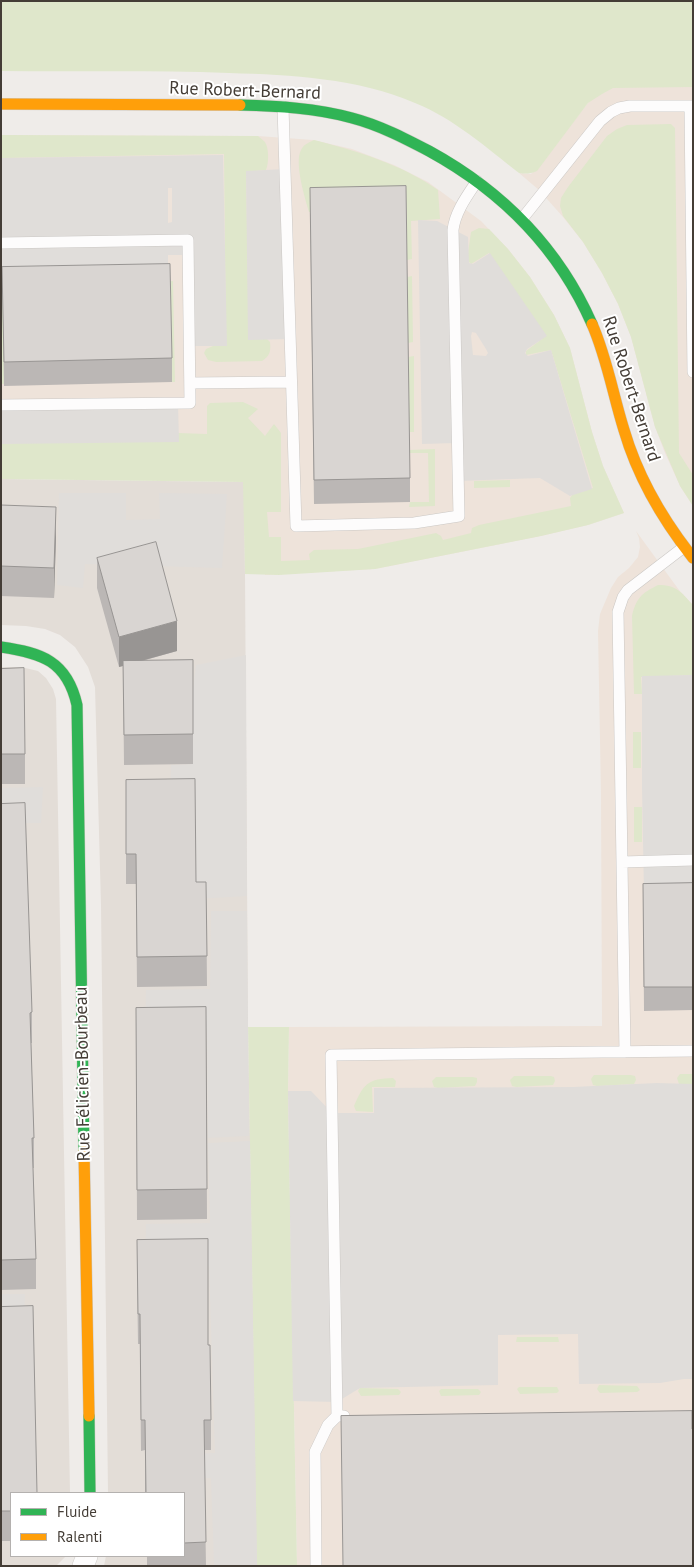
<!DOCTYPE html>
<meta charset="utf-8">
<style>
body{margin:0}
#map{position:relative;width:694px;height:1567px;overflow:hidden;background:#efece9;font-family:"PT Sans",sans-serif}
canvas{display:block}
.frame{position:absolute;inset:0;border:2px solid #443d36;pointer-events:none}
.legend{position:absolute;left:10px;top:1492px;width:175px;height:65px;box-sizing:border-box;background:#fff;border:1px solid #b4b1af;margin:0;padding:6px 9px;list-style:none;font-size:15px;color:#443d36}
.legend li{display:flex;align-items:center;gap:10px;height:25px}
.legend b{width:25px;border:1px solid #b4b1af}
</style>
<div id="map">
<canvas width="694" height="1567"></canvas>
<div class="frame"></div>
<ul class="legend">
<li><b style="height:6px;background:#30b455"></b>Fluide</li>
<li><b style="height:6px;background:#ff9f0a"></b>Ralenti</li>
</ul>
</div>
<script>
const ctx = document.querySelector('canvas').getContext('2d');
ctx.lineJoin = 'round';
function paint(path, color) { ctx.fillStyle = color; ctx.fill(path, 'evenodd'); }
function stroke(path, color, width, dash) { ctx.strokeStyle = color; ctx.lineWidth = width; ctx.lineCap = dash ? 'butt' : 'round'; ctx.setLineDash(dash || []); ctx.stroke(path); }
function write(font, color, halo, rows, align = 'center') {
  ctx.font = font + ' "PT Sans",sans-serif'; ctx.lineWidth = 4; ctx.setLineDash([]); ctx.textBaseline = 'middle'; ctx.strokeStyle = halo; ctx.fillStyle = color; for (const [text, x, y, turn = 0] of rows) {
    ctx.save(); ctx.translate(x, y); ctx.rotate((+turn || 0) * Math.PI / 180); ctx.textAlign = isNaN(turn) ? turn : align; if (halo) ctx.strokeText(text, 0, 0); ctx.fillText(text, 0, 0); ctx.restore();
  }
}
paint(new Path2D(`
 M 1,479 L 244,482 L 245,574 L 248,1027 L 258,1566 L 104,1566 L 106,1556 L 184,1556 L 184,1493 L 108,1493 L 101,905 L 95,687 L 88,667 L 75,647 L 60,635 L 45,629 L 26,626 L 1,625 Z
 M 1,667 L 21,667 L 38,671 L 46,678 L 53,689 L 56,699 L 70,1493 L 11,1493 L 11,1556 L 66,1556 L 56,1566 L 1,1566 Z`), '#e3ddd7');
paint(new Path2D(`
 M 624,63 L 693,68 L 693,506 L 680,486 L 665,453 L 655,427 L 631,337 L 618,304 L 602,273 L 583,242 L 563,217 L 539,190 L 519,173 L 531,174 L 588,103 Z
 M 1,135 L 258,136 L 313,140 L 352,149 L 394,165 L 428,182 L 481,221 L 508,249 L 530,277 L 554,315 L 570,348 L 592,432 L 603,466 L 624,513 L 588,525 L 541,536 L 375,569 L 265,575 L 264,461 L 1,461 Z
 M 636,531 L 679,590 L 693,605 L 693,1566 L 297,1566 L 288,1091 L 289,1027 L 602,1026 L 601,794 L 598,631 L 600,614 L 611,588 L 618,577 L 629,568 L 638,557 L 640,547 L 639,538 Z`), '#eee3da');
paint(new Path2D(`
 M 1,1 L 693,1 L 693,87 L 613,88 L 602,94 L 588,103 L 537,171 C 530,174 526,174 519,173 C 487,148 453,118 415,103 C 356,78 293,75 229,73 C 153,70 77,72 1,71 Z
 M 671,124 L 675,128 L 679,453 L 693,475 L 693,506 L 680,486 L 655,427 L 631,337 L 618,304 L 602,273 L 583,242 L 563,216 L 560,206 L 561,198 L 568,187 L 607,136 L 617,129 L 627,125 Z
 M 1,135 L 258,136 C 259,137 264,141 265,142 C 269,148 269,163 266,170 L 246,172 L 249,339 L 267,339 L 270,342 C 271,351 270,356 262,361 L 216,362 L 208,360 L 204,353 L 206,349 L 213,346 L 226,346 L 224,154 L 1,158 Z
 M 314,140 C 357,151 401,164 438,190 L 440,219 L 411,221 L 412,259 L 407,260 L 407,210 L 309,212 C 305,198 294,163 301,150 C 304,144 308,143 314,140 Z
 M 479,228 L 489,229 L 508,249 L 530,277 L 554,315 L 570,348 L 592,432 L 603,466 L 624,513 L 588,525 L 541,536 L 375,569 L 279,575 L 245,574 L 243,482 L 1,479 L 1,444 L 178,433 L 207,434 L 207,406 L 210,403 L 243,402 L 258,409 L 248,418 L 265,436 L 274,424 L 281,433 L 281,512 L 267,512 L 269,537 L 281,537 L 281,561 L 310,560 L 309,554 L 314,550 L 358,549 L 436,533 L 441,536 L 443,540 L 471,533 L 472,528 L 479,525 L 571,506 L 570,498 L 573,494 L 593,488 L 551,350 L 526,355 L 526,351 L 546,336 L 489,253 L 471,264 L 467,260 L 471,232 Z
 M 412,276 L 413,342 L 408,343 L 407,277 Z
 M 173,281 L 175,382 L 172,382 L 152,283 Z
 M 38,284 L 4,384 L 1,384 L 1,285 Z
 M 414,356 L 414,432 L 409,432 L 408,357 Z
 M 435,449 L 435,506 L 409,507 L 410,502 L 429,502 L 428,453 L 409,453 L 409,450 Z
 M 510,480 L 510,487 L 474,488 L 474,481 Z
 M 658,585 C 677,585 681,592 693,605 L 693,675 L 641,677 L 642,694 L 634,694 L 632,616 C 636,598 642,593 658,585 Z
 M 633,732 L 641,732 L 641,768 L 633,768 Z
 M 634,807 L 642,807 L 642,842 L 634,842 Z
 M 248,1027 L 289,1027 L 288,1091 L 297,1566 L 257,1566 Z
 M 680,1074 L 693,1074 L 693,1084 L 679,1084 L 677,1078 Z
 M 594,1075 L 631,1075 L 635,1076 L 636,1080 L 634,1084 L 597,1086 L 593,1085 L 591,1079 Z
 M 514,1076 L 551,1076 L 554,1077 L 555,1081 L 553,1085 L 516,1087 L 512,1086 L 510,1080 Z
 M 436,1077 L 473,1077 L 477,1078 L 477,1082 L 475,1086 L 438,1088 L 434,1087 L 432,1081 Z
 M 393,1078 L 396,1081 L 395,1087 L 372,1087 L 373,1112 L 356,1111 L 354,1106 C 364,1083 368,1079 393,1078 Z
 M 517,1337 L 558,1337 L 559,1342 L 516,1342 Z
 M 599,1385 L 637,1386 L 640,1390 L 637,1392 L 600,1393 L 597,1389 Z
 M 519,1387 L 557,1387 L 559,1391 L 557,1393 L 520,1394 L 517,1389 Z
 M 360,1388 L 398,1389 L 401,1392 L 399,1395 L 361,1396 L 358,1391 Z
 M 441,1389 L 478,1389 L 481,1392 L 479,1395 L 441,1396 L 439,1391 Z`), '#dfe7cb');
paint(new Path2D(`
 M 223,155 L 227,346 L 189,346 L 188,255 L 168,255 L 168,276 L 2,278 L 2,158 ZM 168,188 L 172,188 L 172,222 L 168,223 Z
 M 285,169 L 290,339 L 248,340 L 246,171 Z
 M 418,220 L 437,221 L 468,237 L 469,263 L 473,264 L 490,253 L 547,336 L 527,349 L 525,353 L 528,356 L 551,350 L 592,489 L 570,496 L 540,478 L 457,481 L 456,443 L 422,444 ZM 472,332 L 476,333 L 486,349 L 488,353 L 486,356 L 473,355 L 471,336 Z
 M 178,403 L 179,442 L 1,444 L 1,405 Z
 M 59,493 L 126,493 L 126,520 L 160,519 L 159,493 L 227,494 L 222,568 L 85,564 L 83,588 L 57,585 Z
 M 246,655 L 247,896 L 196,899 L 170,810 L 171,765 L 193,764 L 193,690 L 196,665 Z
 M 693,675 L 693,894 L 644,894 L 642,787 L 642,676 Z
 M 43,787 L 41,823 L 1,823 L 1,788 Z
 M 211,911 L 247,911 L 249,1136 L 208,1138 L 207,1031 L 145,1033 L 146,990 L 210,989 Z
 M 657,1083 L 693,1084 L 693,1379 L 684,1379 L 660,1383 L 579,1384 L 578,1334 L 498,1335 L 498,1385 L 360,1388 L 337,1402 L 293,1401 L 288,1091 L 311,1091 L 332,1113 L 374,1113 L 374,1088 L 573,1087 Z
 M 250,1141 L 257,1566 L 214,1566 L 211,1478 L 149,1478 L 149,1455 L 215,1453 L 209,1266 L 145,1268 L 146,1224 L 210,1223 L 208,1143 Z
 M 1,1294 L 25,1294 L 24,1317 L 1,1335 Z`), '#e0ddda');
const lane = new Path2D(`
 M 690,106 L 693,372
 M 283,107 L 296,526 L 414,523 L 459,516 L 453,230 C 455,212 467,196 477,181
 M 522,219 L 600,121 L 611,112 L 619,108 L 630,106 L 693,106
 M 1,243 L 188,240 L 190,403 L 1,405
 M 190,383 L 291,382
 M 622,862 L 693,860
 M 625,1052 L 618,612 L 623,597 L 628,590 L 684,547
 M 337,1416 L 331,1055 L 693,1051
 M 316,1566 L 315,1452 L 328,1425 L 337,1416 L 344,1416`);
const street = new Path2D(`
 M 83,1566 L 87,1556`);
const fast = new Path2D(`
 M 240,105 C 277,106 316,108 352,118 C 379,125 404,138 429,151 C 502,191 558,247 592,324
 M 1,647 C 42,653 67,661 77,705 L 84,1151
 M 89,1416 L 90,1493`);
const slow = new Path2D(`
 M 1,104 L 240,105
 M 592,324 C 607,358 613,395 624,430 C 638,478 663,520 693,558
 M 84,1151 L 89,1416`);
stroke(lane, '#cbc8c5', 12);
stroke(street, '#cbc8c5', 22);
stroke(fast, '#cec8c0', 12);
stroke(slow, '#cec8c0', 12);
stroke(lane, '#fdfcfc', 11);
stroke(street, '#fdfcfc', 21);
stroke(fast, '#30b455', 11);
stroke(slow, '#ff9f0a', 11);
paint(new Path2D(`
 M 310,212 L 410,478 L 410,502 L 314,504 Z
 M 2,267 L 172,358 L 172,382 L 4,386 Z
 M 1,505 L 56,537 L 54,598 L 1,596 Z
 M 97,558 L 177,651 L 142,661 L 193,660 L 193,764 L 124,765 L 123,666 L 119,667 L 97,588 Z
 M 1,669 L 25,754 L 25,784 L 1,784 Z
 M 126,780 L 196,882 L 206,882 L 207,986 L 137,987 L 136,884 L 126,884 Z
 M 1,804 L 32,1012 L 32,1043 L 31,1043 L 34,1138 L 34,1168 L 33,1168 L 36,1259 L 36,1289 L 1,1290 Z
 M 693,883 L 693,1010 L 644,1011 L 643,884 Z
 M 206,1007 L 207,1219 L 137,1220 L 136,1008 Z
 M 137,1270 L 208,1345 L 211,1420 L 211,1450 L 204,1450 L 206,1566 L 147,1566 L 147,1556 L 184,1556 L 184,1493 L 145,1493 L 145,1450 L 141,1451 L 140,1344 L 138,1344 Z
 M 1,1307 L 11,1493 L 11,1541 L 1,1541 Z`), '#bbb7b5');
paint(new Path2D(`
 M 56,507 L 56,537 L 54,598 L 54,568 Z
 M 177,621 L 177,651 L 119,667 L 119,637 Z`), '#989593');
const building = new Path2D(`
 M 406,186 L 410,478 L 314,480 L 310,188 Z
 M 170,264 L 172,358 L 4,362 L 2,267 Z
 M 1,505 L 56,507 L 54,568 L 1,566 Z
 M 156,542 L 177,621 L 119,637 L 97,558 Z
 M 193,660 L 193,734 L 124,735 L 123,661 Z
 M 24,668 L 25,754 L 1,754 L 1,669 Z
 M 195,779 L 196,882 L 206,882 L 207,956 L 137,957 L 136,854 L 126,854 L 126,780 Z
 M 25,803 L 32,1012 L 30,1013 L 34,1138 L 32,1138 L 36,1259 L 1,1260 L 1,804 Z
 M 693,883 L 693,987 L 644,987 L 643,884 Z
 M 206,1007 L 207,1189 L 137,1190 L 136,1008 Z
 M 208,1239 L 208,1345 L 210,1345 L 211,1420 L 204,1420 L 206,1542 L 184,1543 L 184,1493 L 146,1493 L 145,1420 L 141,1420 L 140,1314 L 138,1314 L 137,1240 Z
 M 33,1306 L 37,1493 L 11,1493 L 11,1511 L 1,1511 L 1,1307 Z
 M 692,1411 L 692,1429 L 693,1429 L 693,1566 L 343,1566 L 341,1416 Z`);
paint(building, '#d9d5d2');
stroke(building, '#989593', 1);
write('18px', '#443d36', '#fff', [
 ["Rue Robert-Bernard",245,91,2],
 ["Rue Robert-Bernard",631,389,72],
 ["Rue Félicien-Bourbeau",83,1074,-91]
]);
</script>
